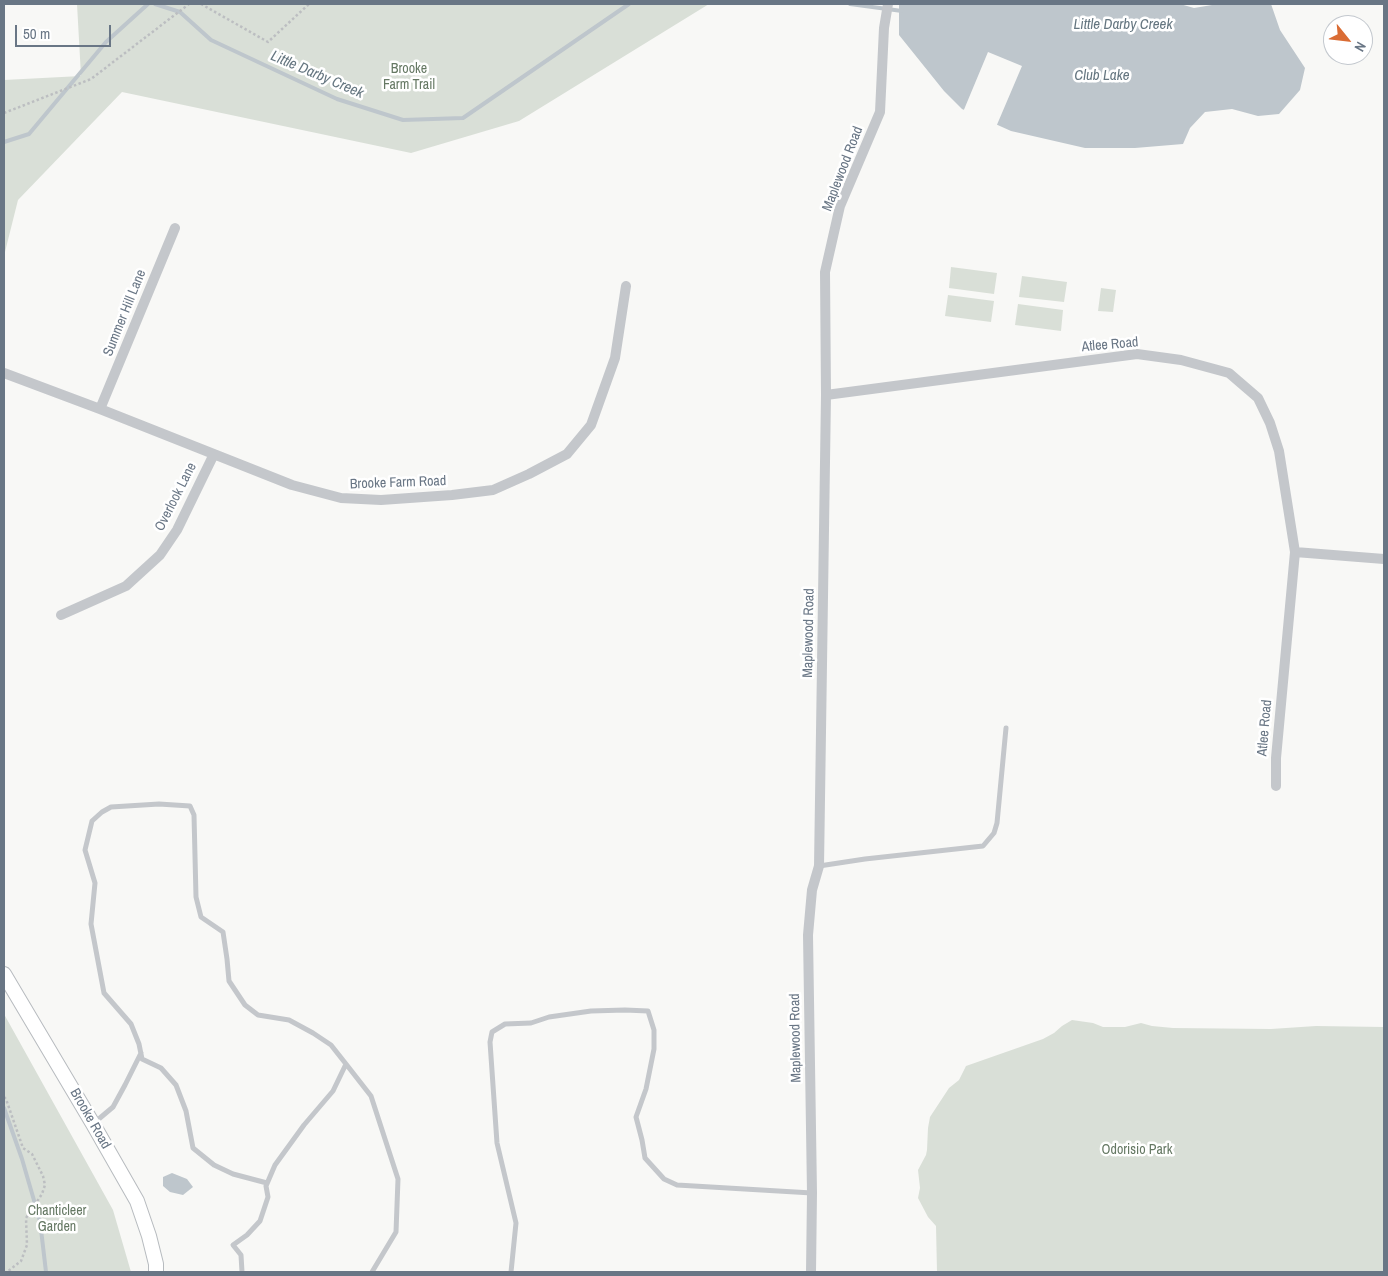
<!DOCTYPE html>
<style>
body{margin:0}
#map{position:relative;width:1388px;height:1276px;overflow:hidden;background:#f8f8f6;font-family:"Archivo Narrow",sans-serif}
canvas{display:block}
.frame{position:absolute;inset:0;border:5px solid #697685;pointer-events:none}
.north{position:absolute;left:1323px;top:15px;width:50px;height:50px;box-sizing:border-box;background:#fff;border:1px solid #c3c8ce;border-radius:50%;rotate:119deg;font-size:14px;font-weight:700;line-height:20px;text-align:center;color:#697685}
.north::after{content:'';display:block;margin:auto;width:18px;height:22px;background:#da6c34;clip-path:polygon(50% 0,100% 100%,50% 72%,0 100%)}
.scale{position:absolute;left:15px;top:25px;width:96px;height:22px;box-sizing:border-box;border:2px solid #697685;border-top:0;padding-left:6px;font-size:15px;line-height:18px;white-space:nowrap;color:#697685;-webkit-text-stroke:4px #fff;paint-order:stroke}
</style>
<div id="map">
<canvas width="1388" height="1276"></canvas>
<div class="frame"></div>
<div class="north">N</div>
<div class="scale">50 m</div>
</div>
<script>
const ctx = document.querySelector('canvas').getContext('2d');
ctx.lineJoin = 'round';
function paint(path, color) { ctx.fillStyle = color; ctx.fill(path, 'evenodd'); }
function stroke(path, color, width, dash) { ctx.strokeStyle = color; ctx.lineWidth = width; ctx.lineCap = dash ? 'butt' : 'round'; ctx.setLineDash(dash || []); ctx.stroke(path); }
function write(font, color, halo, rows, align = 'center') {
  ctx.font = font + ' "Archivo Narrow",sans-serif'; ctx.lineWidth = 5; ctx.setLineDash([]); ctx.textBaseline = 'middle'; ctx.strokeStyle = halo; ctx.fillStyle = color; for (const [text, x, y, turn = 0] of rows) {
    ctx.save(); ctx.translate(x, y); ctx.rotate((+turn || 0) * Math.PI / 180); ctx.textAlign = isNaN(turn) ? turn : align; if (halo) ctx.strokeText(text, 0, 0); ctx.fillText(text, 0, 0); ctx.restore();
  }
}
paint(new Path2D(`
 M 77,4 L 709,4 L 519,121 L 411,153 L 122,92 L 18,200 L 4,256 L 4,80 L 81,76 Z
 M 951,267 L 997,273 L 994,294 L 949,288 Z
 M 1022,276 L 1067,282 L 1064,302 L 1019,297 Z
 M 1101,288 L 1116,290 L 1113,312 L 1098,311 Z
 M 948,295 L 994,301 L 991,322 L 945,316 Z
 M 1018,304 L 1063,310 L 1061,331 L 1015,325 Z
 M 4,1014 L 113,1210 L 131,1272 L 4,1272 Z
 M 1072,1020 L 1093,1023 L 1103,1027 L 1125,1027 L 1141,1023 L 1152,1026 L 1173,1028 L 1271,1029 L 1316,1026 L 1384,1027 L 1384,1272 L 937,1272 L 936,1226 L 928,1217 L 918,1198 L 920,1188 L 918,1170 L 926,1155 L 927,1150 L 928,1128 L 930,1117 L 949,1088 L 959,1080 L 966,1066 L 1043,1039 L 1054,1033 L 1062,1026 Z`), '#d9dfd7');
paint(new Path2D(`
 M 899,4 L 1180,4 L 1194,8 L 1218,4 L 1271,4 L 1280,30 L 1305,68 L 1300,90 L 1279,114 L 1258,116 L 1232,109 L 1205,112 L 1190,128 L 1183,144 L 1135,148 L 1085,148 L 1011,131 L 962,109 L 944,91 L 899,35 Z
 M 172,1173 L 187,1179 L 193,1187 L 183,1195 L 170,1192 L 163,1186 L 163,1177 Z`), '#bec6cc');
paint(new Path2D(`
 M 988,52 L 1022,66 L 996,127 L 995,126 L 983,153 L 981,155 L 955,144 L 954,141 L 966,113 L 963,112 Z`), '#f8f8f6');
stroke(new Path2D(`
 M 155,4 L 180,12 L 211,40 L 337,99 L 403,120 L 463,118 L 629,4
 M 850,4 L 902,11
 M 4,142 L 29,134 L 106,42 L 148,4
 M 4,1108 L 22,1159 L 40,1221 L 46,1272`), '#bec6cc', 4);
const secondary = new Path2D(`
 M 4,974 L 93,1124 L 137,1201 L 149,1236 L 156,1264 L 156,1272`);
stroke(secondary, '#b7bbbf', 16);
stroke(new Path2D(`
 M 201,4 L 268,42 L 309,4
 M 4,113 L 91,79 L 189,4
 M 4,1097 L 6,1099 L 23,1148 L 32,1154 L 43,1176 L 45,1185 L 42,1194 L 26,1218 L 27,1245 L 21,1261 L 7,1272`), '#bcbec1', 2.5, [2.5, 2.5]);
stroke(new Path2D(`
 M 819,866 L 865,859 L 983,846 L 994,833 L 997,823 L 1006,728
 M 346,1064 L 371,1096 L 398,1179 L 396,1232 L 372,1272
 M 94,1123 L 113,1107 L 125,1085 L 141,1053
 M 242,1272 L 241,1255 L 233,1245 L 247,1235 L 260,1221 L 268,1197 L 266,1186 L 275,1165 L 304,1125 L 333,1091 L 346,1064 L 331,1045 L 313,1033 L 289,1020 L 258,1015 L 245,1005 L 229,981 L 227,959 L 223,932 L 201,917 L 196,897 L 194,815 L 190,806 L 159,804 L 111,807 L 102,812 L 92,821 L 85,850 L 95,883 L 91,924 L 104,993 L 131,1024 L 139,1044 L 142,1059 L 161,1068 L 176,1085 L 186,1111 L 193,1148 L 214,1165 L 233,1174 L 267,1183
 M 511,1272 L 516,1223 L 497,1143 L 490,1042 L 492,1032 L 505,1024 L 531,1023 L 549,1017 L 591,1011 L 625,1010 L 648,1011 L 654,1030 L 654,1049 L 646,1089 L 636,1117 L 642,1140 L 645,1158 L 664,1179 L 677,1185 L 812,1193`), '#c4c7cb', 5);
stroke(new Path2D(`
 M 4,373 L 100,409 L 292,485 L 341,498 L 381,500 L 452,495 L 493,490 L 529,474 L 567,454 L 591,425 L 615,358 L 626,286
 M 826,395 L 1137,354 L 1181,360 L 1229,373 L 1258,398 L 1270,423 L 1279,451 L 1295,552 L 1276,758 L 1276,786
 M 100,409 L 175,228
 M 1295,552 L 1384,559
 M 61,615 L 126,586 L 160,555 L 177,530 L 214,454
 M 811,1272 L 812,1193 L 808,935 L 812,890 L 819,866 L 826,395 L 825,272 L 840,206 L 880,112 L 884,28 L 888,4`), '#c4c7cb', 10);
stroke(secondary, '#fff', 14);
write('14px', '#657863', '#fff', [
 ["Brooke",409,69],
 ["Farm Trail",409,85],
 ["Odorisio Park",1137,1150],
 ["Chanticleer",57,1211],
 ["Garden",57,1227]
]);
write('14px', '#697685', '#fff', [
 ["Maplewood Road",843,169,-69],
 ["Summer Hill Lane",125,313,-68],
 ["Atlee Road",1110,345,-5],
 ["Brooke Farm Road",398,483,-2],
 ["Overlook Lane",176,497,-63],
 ["Maplewood Road",809,633,-89],
 ["Atlee Road",1265,728,-85],
 ["Maplewood Road",796,1038,-91],
 ["Brooke Road",90,1119,60]
]);
write('italic 15px', '#657680', '#fff', [
 ["Little Darby Creek",1123,25],
 ["Little Darby Creek",317,75,23],
 ["Club Lake",1102,76]
]);
</script>
